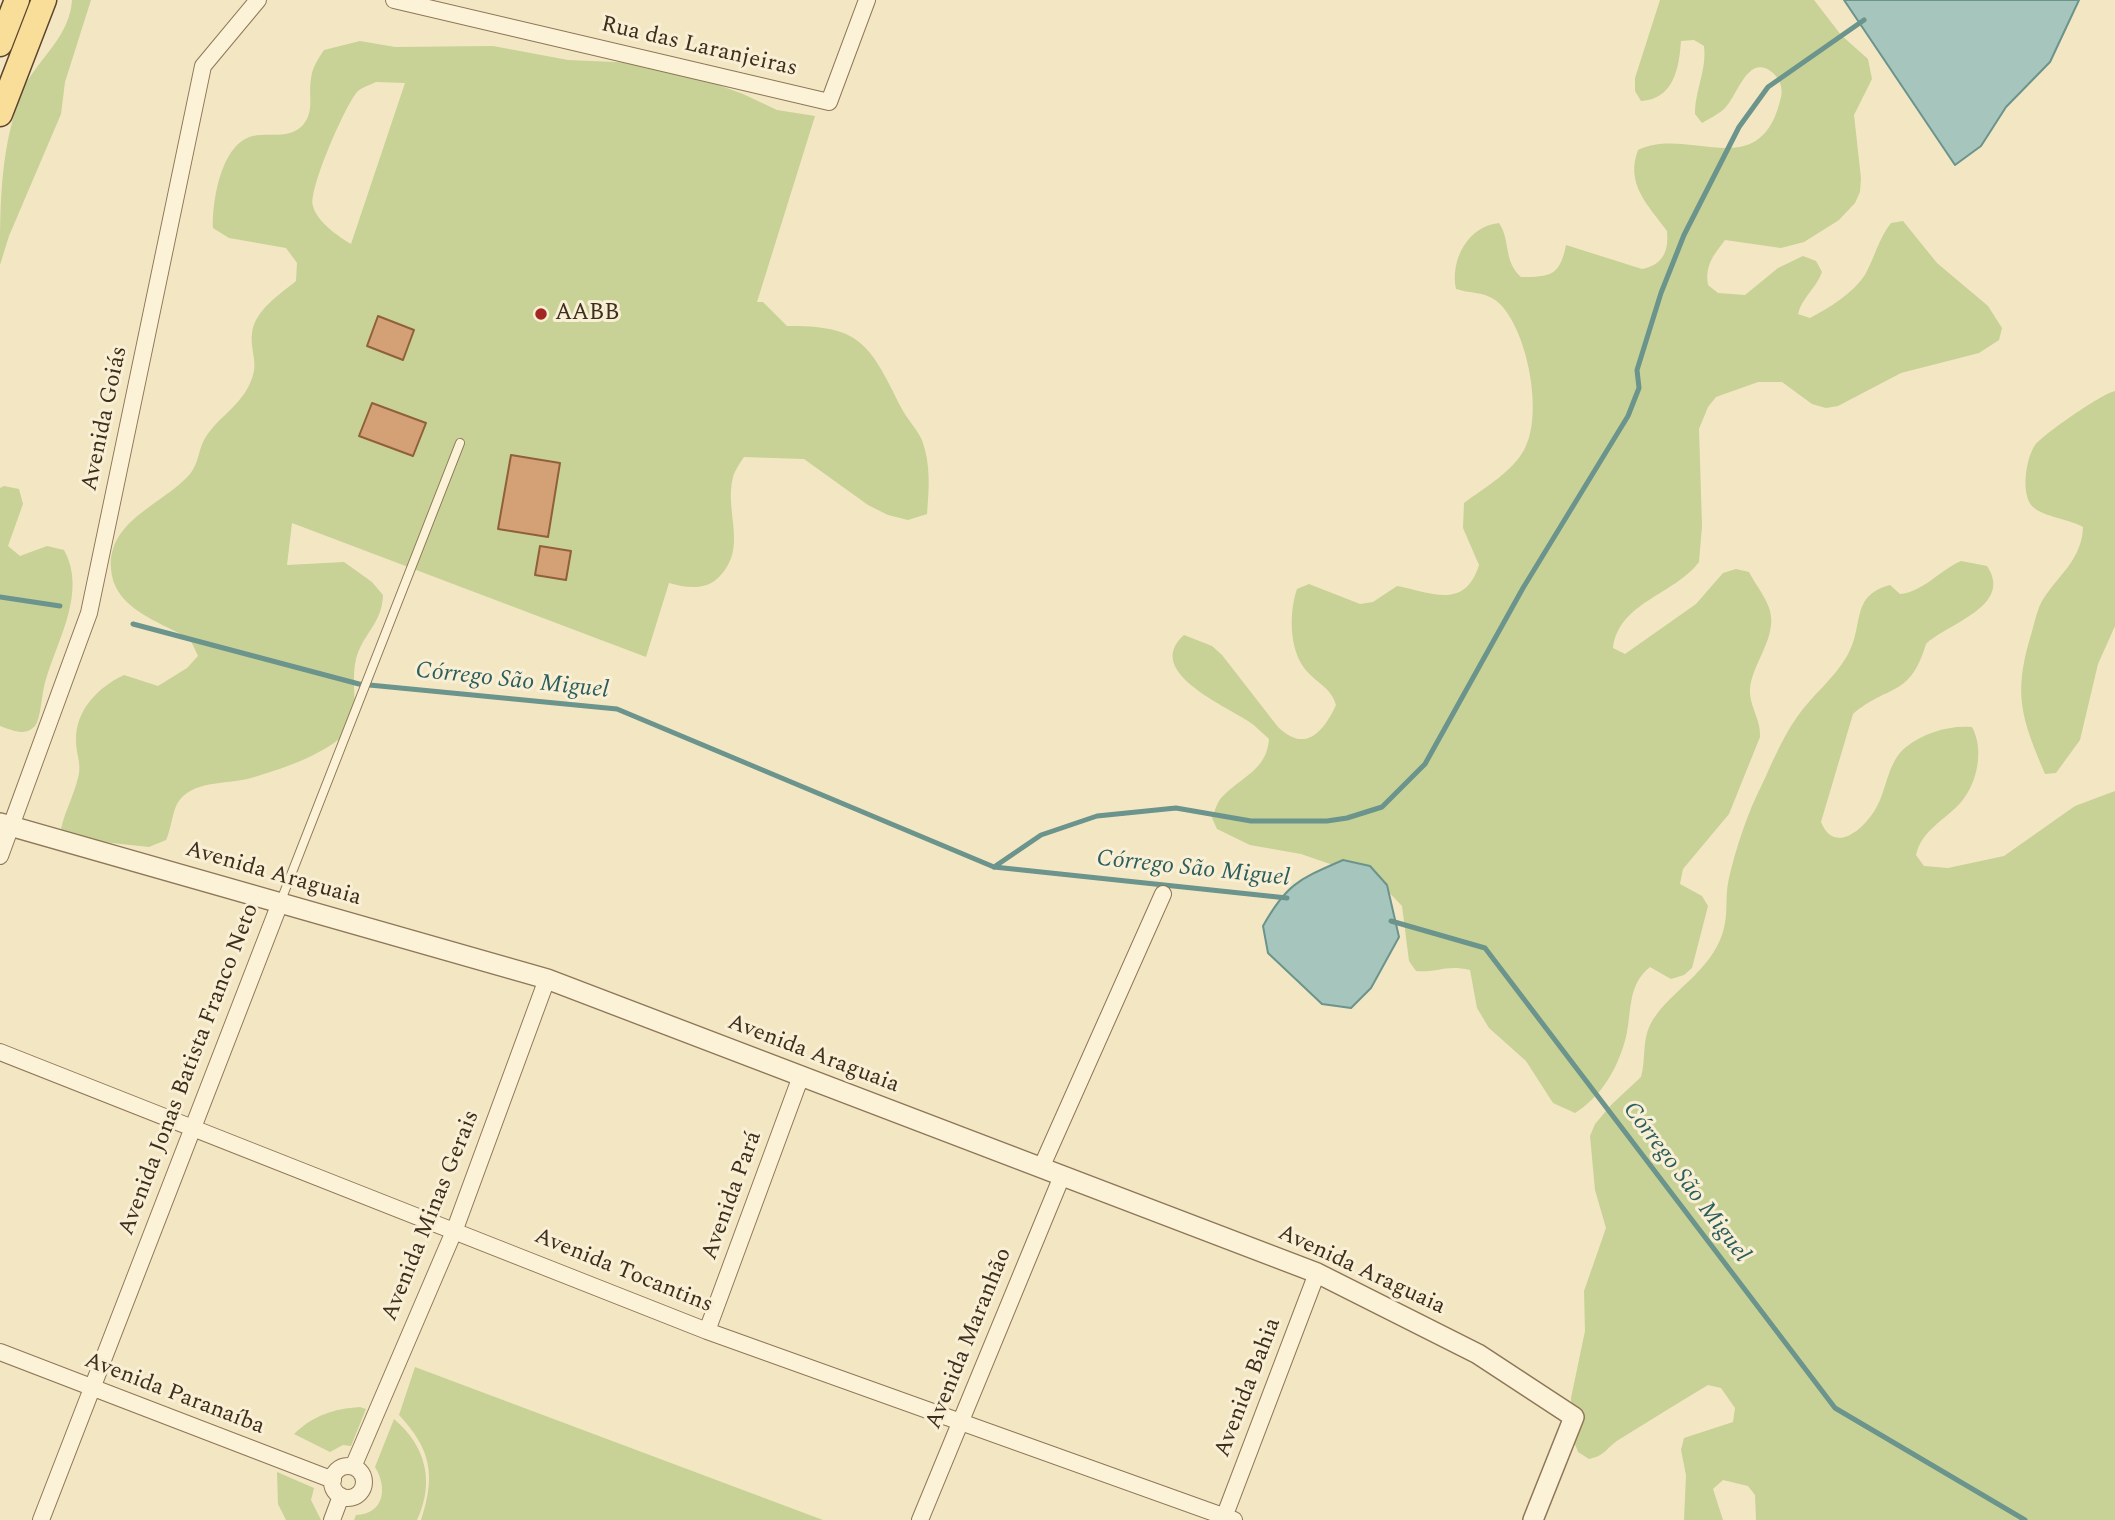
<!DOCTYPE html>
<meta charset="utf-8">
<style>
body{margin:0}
canvas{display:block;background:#f2e6c3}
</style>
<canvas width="2115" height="1520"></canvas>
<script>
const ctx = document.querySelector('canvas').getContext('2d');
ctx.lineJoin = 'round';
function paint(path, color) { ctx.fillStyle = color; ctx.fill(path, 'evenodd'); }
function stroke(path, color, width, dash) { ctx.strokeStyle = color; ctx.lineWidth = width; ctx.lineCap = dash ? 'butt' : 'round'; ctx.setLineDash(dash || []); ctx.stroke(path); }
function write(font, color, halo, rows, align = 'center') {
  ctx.font = font + ' Spectral,serif'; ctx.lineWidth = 6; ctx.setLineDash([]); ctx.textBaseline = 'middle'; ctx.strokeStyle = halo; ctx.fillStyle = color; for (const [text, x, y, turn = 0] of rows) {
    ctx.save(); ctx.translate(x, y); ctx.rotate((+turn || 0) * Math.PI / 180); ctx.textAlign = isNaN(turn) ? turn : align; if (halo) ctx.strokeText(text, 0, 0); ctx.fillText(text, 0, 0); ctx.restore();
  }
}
paint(new Path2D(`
 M 72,0 L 91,0 L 65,82 L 61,114 L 9,236 L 0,265 C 0,203 0,144 24,87 C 40,57 70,36 72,0 Z
 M 1660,0 L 1814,0 L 1841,35 L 1868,59 L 1872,79 L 1854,115 L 1861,178 L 1860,192 L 1855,203 L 1839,220 L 1804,242 L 1781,248 L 1725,240 C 1713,256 1705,265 1708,285 L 1718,293 L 1745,295 L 1778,268 L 1803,256 L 1816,261 L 1822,272 C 1816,289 1802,297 1798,314 L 1810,318 C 1829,308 1855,292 1866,273 C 1875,256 1879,238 1891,223 L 1903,221 L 1937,263 L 1988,306 L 2002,328 L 1999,340 L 1979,353 L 1901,373 L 1838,406 L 1826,408 L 1812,404 L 1782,382 L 1758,382 L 1716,397 L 1708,407 L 1699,429 L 1702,526 L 1699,562 C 1674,595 1619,602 1613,648 L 1625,654 L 1696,604 L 1723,573 L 1736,569 L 1749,572 C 1755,584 1770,602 1771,616 C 1774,641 1752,665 1750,689 C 1749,706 1761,719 1760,737 L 1729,814 L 1683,869 L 1680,884 L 1702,896 L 1708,906 L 1692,968 L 1684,975 L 1671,979 L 1650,967 C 1627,985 1632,1012 1626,1037 C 1618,1068 1602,1096 1575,1113 L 1553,1103 L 1526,1061 L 1489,1028 L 1477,1008 L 1470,970 C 1445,964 1439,973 1416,971 L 1409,961 L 1402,906 L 1377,880 L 1301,854 L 1250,845 L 1217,829 L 1212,818 C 1215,811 1217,802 1222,797 C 1241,777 1267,770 1269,739 C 1262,733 1256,726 1248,721 C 1224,705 1143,671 1184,635 L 1212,646 L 1222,655 L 1278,727 C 1305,753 1323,733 1336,705 C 1331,687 1316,683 1305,669 C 1289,649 1289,612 1297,589 L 1309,584 L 1360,604 L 1373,602 L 1397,586 C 1432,593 1465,610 1479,565 L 1463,528 L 1464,503 C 1484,488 1512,472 1524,450 C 1544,416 1528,332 1500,304 C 1487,291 1471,294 1456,289 C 1450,260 1468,226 1499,223 C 1511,241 1503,261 1521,277 C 1550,277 1560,276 1566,245 L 1642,269 C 1663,265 1669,251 1667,231 C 1648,205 1625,184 1638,150 C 1689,125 1761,187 1781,97 C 1783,88 1780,79 1773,73 C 1748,52 1738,95 1725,108 C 1719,114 1710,118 1702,123 L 1695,114 C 1695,90 1707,70 1704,46 L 1694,40 L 1681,41 C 1679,68 1674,99 1641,101 L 1635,91 L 1635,78 Z
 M 360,41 L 395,47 L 493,46 L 568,60 L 661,64 L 743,94 L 777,110 L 815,116 L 757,302 L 763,302 L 787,326 C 863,325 870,346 902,409 C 907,419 917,429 922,440 C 931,465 929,489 927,514 L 908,520 L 888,515 L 868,505 L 804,459 L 744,457 C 740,463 735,470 733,477 C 724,512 748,547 720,576 C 706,591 687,588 669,583 L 646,657 L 292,523 L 287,565 L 344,562 L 372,582 L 383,595 C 382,624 363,633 356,659 C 351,679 357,704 354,725 C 329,754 287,767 251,778 C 228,785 191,779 177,804 C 172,814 171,829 166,840 L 149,847 L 75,839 L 61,829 C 65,811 74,795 78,778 C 82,763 76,755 76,741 C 75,711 98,687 124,675 L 158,686 L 187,668 L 198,656 L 190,639 C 161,622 113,609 111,568 C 108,520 164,504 190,474 C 199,463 198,451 204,440 C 218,415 247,404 254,371 C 256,359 250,346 252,333 C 255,310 279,295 296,281 L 297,263 L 286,248 L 229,238 L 213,228 C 212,202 221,143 253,136 C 270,132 289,140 303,125 C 315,111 308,96 311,79 C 312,68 318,59 324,50 ZM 376,82 L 405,83 L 351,244 C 338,236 317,222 313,206 C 308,190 345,106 357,92 C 362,87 370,85 376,82 Z
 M 2115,391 L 2115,626 L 2098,664 L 2080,740 L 2056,773 L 2045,774 C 2022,719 2013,696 2030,638 C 2034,626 2036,612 2042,601 C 2058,575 2082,560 2083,527 C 2069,519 2044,517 2033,507 C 2020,495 2026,458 2035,445 C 2044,434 2101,394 2115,391 Z
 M 4,486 L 19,489 L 23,504 L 8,546 L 20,556 L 47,546 L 64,550 C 87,591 58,639 46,679 C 42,690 41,719 35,726 C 25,737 12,730 0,726 L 0,488 Z
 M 1961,561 L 1987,566 C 2014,606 1948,623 1926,644 C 1910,698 1888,684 1853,714 L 1821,822 C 1834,854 1862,831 1875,810 C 1887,791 1887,762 1906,747 C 1924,733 1949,725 1972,727 C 1984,749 1978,781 1962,801 C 1946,820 1922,829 1916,855 L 1924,866 L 1948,868 L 2004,856 L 2075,806 L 2115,791 L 2115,1520 L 1756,1520 L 1755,1495 L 1748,1486 L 1723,1480 L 1713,1489 L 1723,1520 L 1684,1520 L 1686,1475 L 1681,1450 L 1684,1438 L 1733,1422 L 1735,1408 L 1721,1388 L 1708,1385 C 1678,1403 1649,1421 1620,1439 C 1607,1447 1605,1456 1589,1459 L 1578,1452 L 1573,1439 L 1571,1398 L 1585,1331 L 1584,1291 L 1606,1228 L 1595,1190 L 1590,1136 L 1595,1124 L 1612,1104 L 1641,1077 C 1646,1060 1642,1041 1650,1025 C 1666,994 1704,977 1720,940 C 1730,917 1724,900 1729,878 C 1735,852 1745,821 1756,797 C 1769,771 1780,741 1797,717 C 1812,695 1834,679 1847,656 C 1865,626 1849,596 1890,585 L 1900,594 C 1923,592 1940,570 1961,561 Z
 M 415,1367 L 823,1520 L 421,1520 C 436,1475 431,1449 399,1415 Z
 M 360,1407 L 366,1409 L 351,1446 L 343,1445 L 330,1452 L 294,1434 C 314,1415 333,1409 360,1407 Z
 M 394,1419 C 426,1446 435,1482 417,1520 L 354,1520 L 356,1515 C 384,1514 388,1488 375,1467 Z
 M 277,1472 L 314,1488 L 311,1500 L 321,1520 L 286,1520 L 278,1504 Z`), '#c8d296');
const water = new Path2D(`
 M 1844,0 L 2079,0 L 2050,62 L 2006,107 L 1981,146 L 1955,165 Z
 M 1343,860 L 1370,866 L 1387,885 L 1399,937 L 1371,988 L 1351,1008 L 1322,1004 L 1268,953 L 1263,926 C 1287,883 1300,879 1343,860 Z`);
paint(water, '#a6c5bd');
stroke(water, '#6b948c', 2);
stroke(new Path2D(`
 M 0,597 L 60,606
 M 133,624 L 359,684 L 617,709 L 994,867 L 1287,898
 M 994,867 L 1041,835 L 1097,816 L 1176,808 L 1251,821 L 1327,821 L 1347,818 L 1382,807 L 1425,764 L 1523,588 L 1628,416 L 1639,388 L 1637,370 L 1661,293 L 1684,235 L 1739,127 L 1768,87 L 1864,20
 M 1391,921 L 1485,948 L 1835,1408 L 2025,1520`), '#6b948c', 5);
const building = new Path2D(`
 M 378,316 L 414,330 L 403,360 L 367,346 Z
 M 372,403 L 426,423 L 413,456 L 359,436 Z
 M 511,455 L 560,463 L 548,537 L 498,529 Z
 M 540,546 L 571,551 L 566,580 L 535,575 Z`);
paint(building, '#d4a176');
stroke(building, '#90603b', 2);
const service = new Path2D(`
 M 280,903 L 460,443`);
const minor = new Path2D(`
 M 394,0 L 829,102 L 867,0
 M 0,856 L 89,613 L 203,66 L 258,0
 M 0,1052 L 707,1331 L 1234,1520
 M 1041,1168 L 1163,894
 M 707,1331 L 801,1076
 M 0,1352 L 333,1480
 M332 1482a16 16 0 1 1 32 0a16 16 0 1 1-32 0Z
 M 353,1467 L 455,1229 L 547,979
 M 41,1520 L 280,903
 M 332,1520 L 341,1496
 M 920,1520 L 1062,1176
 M 1223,1520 L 1317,1273`);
const tertiary = new Path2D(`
 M 0,823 L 547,979 L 1317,1273 L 1478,1354 L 1574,1417 L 1533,1520`);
const primary = new Path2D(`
 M 0,44 L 17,0
 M 0,114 L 44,0`);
stroke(service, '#8e7758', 10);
stroke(minor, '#8e7758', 18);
stroke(tertiary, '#8e7758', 22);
stroke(primary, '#5c442c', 27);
stroke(service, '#fcf2d7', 8);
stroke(minor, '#fcf2d7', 16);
stroke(tertiary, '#fcf2d7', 19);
stroke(primary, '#f8de98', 24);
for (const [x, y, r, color] of [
 [541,314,7,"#a32622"]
]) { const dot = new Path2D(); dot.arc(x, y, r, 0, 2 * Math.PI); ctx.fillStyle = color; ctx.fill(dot); stroke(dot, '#f9efd4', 2.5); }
write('23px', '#3d2e1d', '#f9efd4', [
 ["Rua das Laranjeiras",699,48,13],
 ["Avenida Goiás",106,419,-78],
 ["Avenida Araguaia",273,875,16],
 ["Avenida Araguaia",813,1055,21],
 ["Avenida Jonas Batista Franco Neto",190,1070,-69],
 ["Avenida Pará",733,1196,-70],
 ["Avenida Minas Gerais",432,1216,-68],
 ["Avenida Araguaia",1361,1271,25],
 ["Avenida Tocantins",623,1272,22],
 ["Avenida Maranhão",970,1339,-68],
 ["Avenida Bahia",1249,1388,-69],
 ["Avenida Paranaíba",174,1395,21]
]);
write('23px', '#3d2e1d', '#f9efd4', [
 ["AABB",555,314]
], 'left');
write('italic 24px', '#2b5e5d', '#f9efd4', [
 ["Córrego São Miguel",512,682,6],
 ["Córrego São Miguel",1193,870,6],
 ["Córrego São Miguel",1685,1183,53]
]);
</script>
